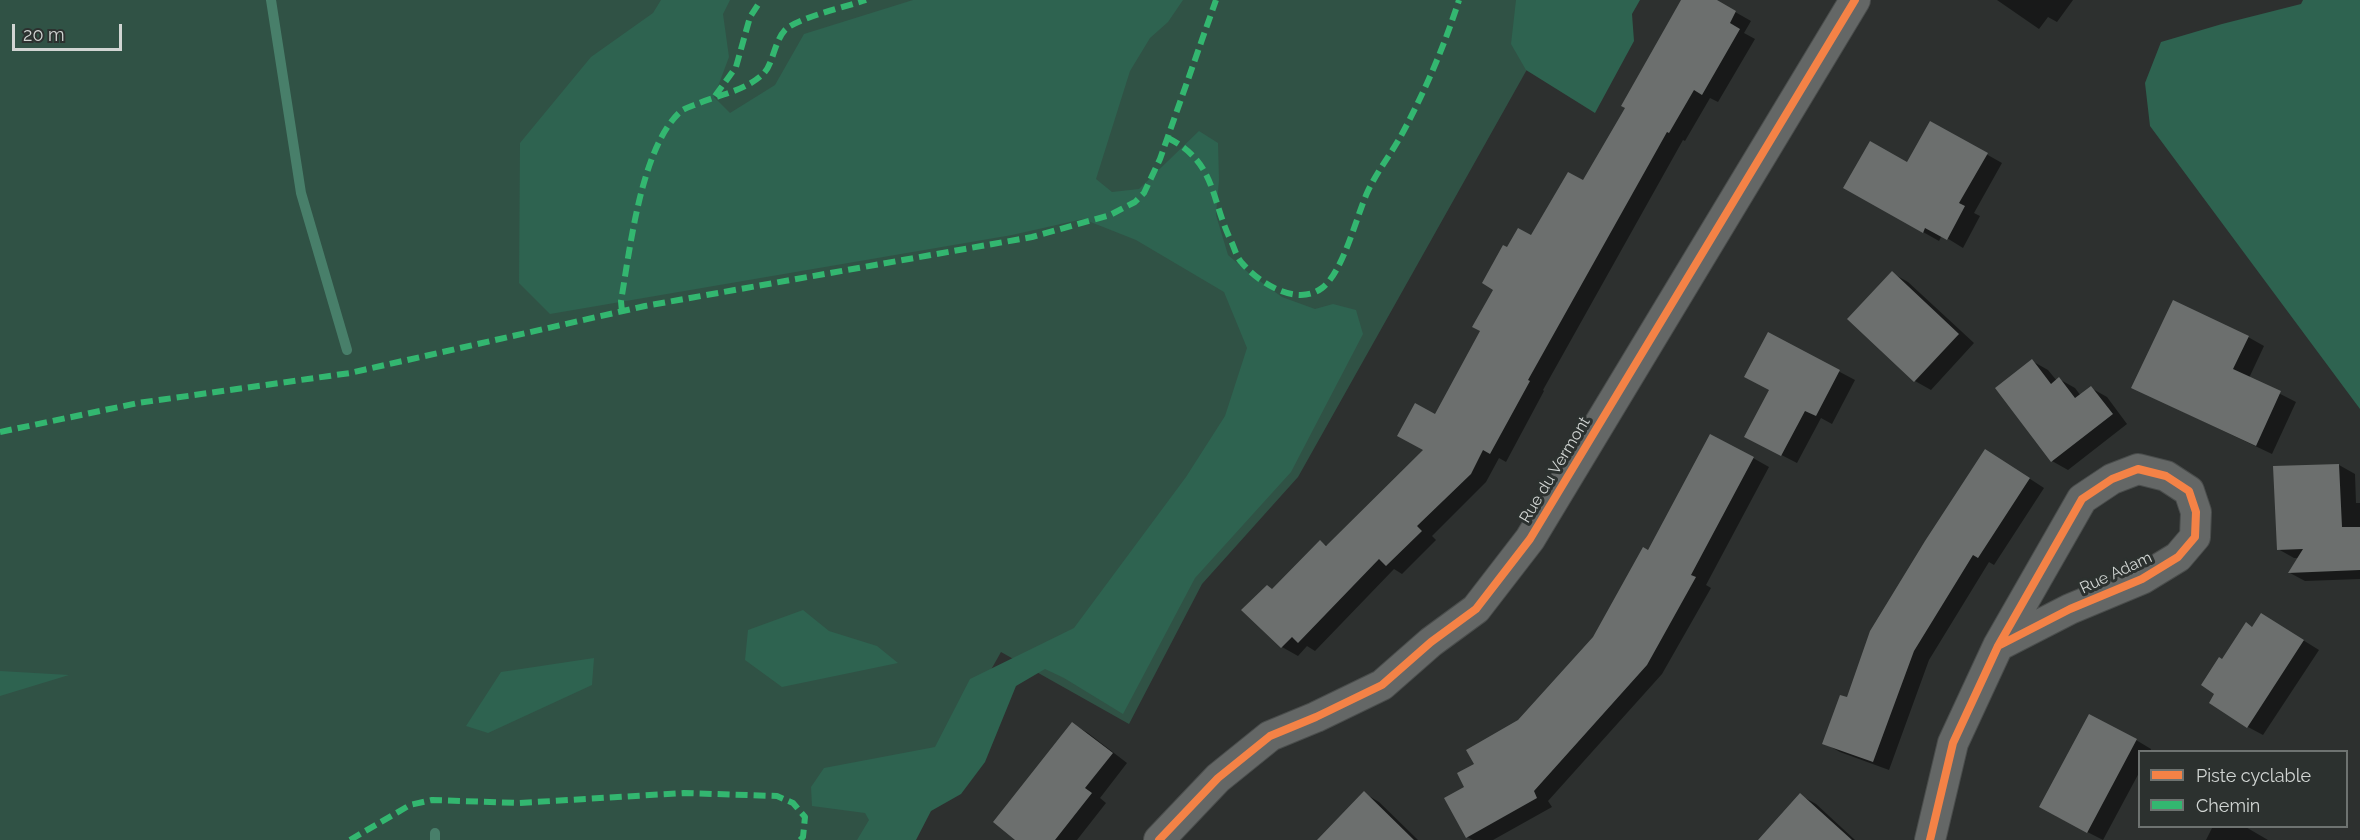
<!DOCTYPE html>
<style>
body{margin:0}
#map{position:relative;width:2360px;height:840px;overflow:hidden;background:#2d302f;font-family:Raleway,sans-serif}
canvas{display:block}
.legend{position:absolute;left:2138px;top:750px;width:210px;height:78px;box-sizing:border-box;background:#2c312f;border:2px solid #6e7371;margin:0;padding:8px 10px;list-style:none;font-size:18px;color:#d1d5d3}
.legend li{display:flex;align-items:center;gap:12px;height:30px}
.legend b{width:30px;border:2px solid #6e7371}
.scale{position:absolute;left:12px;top:24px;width:110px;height:27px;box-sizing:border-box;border:3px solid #d1d5d3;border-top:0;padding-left:8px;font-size:18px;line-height:21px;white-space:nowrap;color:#d1d5d3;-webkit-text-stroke:4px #2c312f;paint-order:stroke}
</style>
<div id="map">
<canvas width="2360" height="840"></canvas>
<ul class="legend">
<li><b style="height:8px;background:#f48246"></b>Piste cyclable</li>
<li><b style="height:8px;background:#33b770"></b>Chemin</li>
</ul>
<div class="scale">20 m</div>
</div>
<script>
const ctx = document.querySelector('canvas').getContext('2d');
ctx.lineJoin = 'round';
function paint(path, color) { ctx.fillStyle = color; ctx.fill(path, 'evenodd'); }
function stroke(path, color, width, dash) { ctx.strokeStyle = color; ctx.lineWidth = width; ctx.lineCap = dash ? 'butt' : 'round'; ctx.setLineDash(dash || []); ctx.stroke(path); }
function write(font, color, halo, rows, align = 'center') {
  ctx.font = font + ' Raleway,sans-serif'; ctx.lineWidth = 6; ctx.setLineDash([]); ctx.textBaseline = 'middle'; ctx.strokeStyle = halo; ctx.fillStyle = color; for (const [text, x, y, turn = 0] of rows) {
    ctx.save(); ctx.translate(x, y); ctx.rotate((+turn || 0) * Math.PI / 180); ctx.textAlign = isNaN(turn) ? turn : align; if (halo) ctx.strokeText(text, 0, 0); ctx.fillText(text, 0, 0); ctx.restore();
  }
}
paint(new Path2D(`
 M 0,0 L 1566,0 L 1298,477 L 1202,584 L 1129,724 L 1001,652 L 895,840 L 0,840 Z`), '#305245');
paint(new Path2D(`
 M 661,0 L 730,0 L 723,14 L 729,57 L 714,97 L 730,113 L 775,85 L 804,34 L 913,0 L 1183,0 L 1168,22 L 1150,38 L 1130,71 L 1096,179 L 1112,192 L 1139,189 L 1199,131 L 1218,143 L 1219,180 L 1216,215 L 1228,255 L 1250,274 L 1282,297 L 1315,309 L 1333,304 L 1356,310 L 1363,334 L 1291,472 L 1195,578 L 1123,714 L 1064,678 L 1045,669 L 1016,686 L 985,762 L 961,794 L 931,811 L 916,840 L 857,840 L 869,820 L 865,813 L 812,806 L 811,787 L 824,768 L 935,747 L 970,679 L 1074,628 L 1186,477 L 1225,416 L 1247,348 L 1224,292 L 1136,240 L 1083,219 L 1012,235 L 550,314 L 519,283 L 520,143 L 591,57 L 653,13 Z
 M 1516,0 L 1640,0 L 1632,14 L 1634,41 L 1595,113 L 1526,70 L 1511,44 Z
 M 2303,0 L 2360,0 L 2360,409 L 2150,126 L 2145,83 L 2161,42 L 2222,24 L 2301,4 Z
 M 803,610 L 829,631 L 877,646 L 898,663 L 782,687 L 745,660 L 748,630 Z
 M 594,658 L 592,685 L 488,733 L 466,726 L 501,672 Z
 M 0,671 L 69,675 L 0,696 Z`), '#2e6350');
paint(new Path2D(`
 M 1683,0 L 1714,0 L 1751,21 L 1744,33 L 1755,39 L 1718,102 L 1710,98 L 1685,141 L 1683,140 L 1543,390 L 1544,391 L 1506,462 L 1499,458 L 1486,482 L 1432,536 L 1436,540 L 1402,574 L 1394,569 L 1315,651 L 1307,646 L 1298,656 L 1282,647 L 1244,610 L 1273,590 L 1320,542 L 1328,546 L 1425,450 L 1436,416 L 1482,331 L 1508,249 L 1532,237 L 1584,182 L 1627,108 Z
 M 1997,0 L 2073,0 L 2057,22 L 2048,17 L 2039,29 Z
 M 1931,123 L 2002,163 L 1974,213 L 1980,216 L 1963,248 L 1942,235 L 1939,241 L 1845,188 L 1908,164 Z
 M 1892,273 L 1908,282 L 1974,343 L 1931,390 L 1915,381 L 1849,319 Z
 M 1768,334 L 1855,380 L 1832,424 L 1821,418 L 1797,463 L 1762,445 L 1771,390 Z
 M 2248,337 L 2264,346 L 2249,378 L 2296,402 L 2272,454 L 2133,388 Z
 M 2032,361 L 2048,370 L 2057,381 L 2059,379 L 2075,388 L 2081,396 L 2091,388 L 2107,397 L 2127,424 L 2068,470 L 2052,461 Z
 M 1753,458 L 1769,467 L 1706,585 L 1711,588 L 1662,674 L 1548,801 L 1552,807 L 1493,840 L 1473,840 L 1467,837 L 1466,787 L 1476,765 L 1519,722 L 1594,638 L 1648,552 Z
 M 2001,460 L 2044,488 L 1994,565 L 1989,562 L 1929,660 L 1889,770 L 1840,752 L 1824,743 Z
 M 2339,465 L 2355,474 L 2356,503 L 2360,503 L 2360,579 L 2305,581 L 2290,573 L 2299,558 L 2294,558 L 2278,549 Z
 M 2277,624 L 2319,650 L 2263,735 L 2248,727 L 2216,694 L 2223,660 Z
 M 1073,724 L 1088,733 L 1127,763 L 1100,798 L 1106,803 L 1077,840 L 1018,840 Z
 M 2136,740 L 2151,749 L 2150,752 L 2140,752 L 2140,771 L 2103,840 L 2056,816 Z
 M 1364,793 L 1379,802 L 1418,840 L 1319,840 Z
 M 1800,795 L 1816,804 L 1855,840 L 1760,840 Z
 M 2213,826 L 2244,826 L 2268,840 L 2206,840 Z`), '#0007');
stroke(new Path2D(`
 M 271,0 L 301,193 L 347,350
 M 435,833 L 435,840`), '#487f6a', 10);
paint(new Path2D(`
 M 1681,0 L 1717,0 L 1736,11 L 1730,23 L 1740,29 L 1702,95 L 1694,90 L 1669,133 L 1667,132 L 1528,380 L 1530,381 L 1490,454 L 1483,450 L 1471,474 L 1417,526 L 1422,531 L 1386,566 L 1379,559 L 1298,643 L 1292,637 L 1281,648 L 1241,610 L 1267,585 L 1272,589 L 1320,540 L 1326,546 L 1423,450 L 1397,436 L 1415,403 L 1435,414 L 1480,331 L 1472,327 L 1493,290 L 1482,283 L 1503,245 L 1507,247 L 1518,228 L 1531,235 L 1568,172 L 1583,180 L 1625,108 L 1621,106 Z
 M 1930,121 L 1988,153 L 1959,203 L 1965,206 L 1947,240 L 1925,228 L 1923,233 L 1843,188 L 1870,141 L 1907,162 Z
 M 1892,271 L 1959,334 L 1914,382 L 1847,319 Z
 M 2173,300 L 2249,336 L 2233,369 L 2281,391 L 2256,446 L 2131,388 Z
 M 1768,332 L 1840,370 L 1816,416 L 1805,411 L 1781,456 L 1744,437 L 1769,390 L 1744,377 Z
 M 2032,359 L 2051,384 L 2059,377 L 2075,398 L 2091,386 L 2113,414 L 2051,462 L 1995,388 Z
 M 1710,434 L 1754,457 L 1691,575 L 1696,577 L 1647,665 L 1534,791 L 1537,798 L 1466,838 L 1444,798 L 1464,787 L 1457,773 L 1474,764 L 1466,750 L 1518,720 L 1593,637 L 1643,547 L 1648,550 Z
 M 1985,449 L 2030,478 L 1978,558 L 1973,555 L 1914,651 L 1873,762 L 1822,744 L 1840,695 L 1847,697 L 1870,631 L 1925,541 Z
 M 2339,464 L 2342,527 L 2360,527 L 2360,570 L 2288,573 L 2303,549 L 2277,550 L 2273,466 Z
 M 2261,613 L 2304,640 L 2247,728 L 2209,703 L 2214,694 L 2201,685 L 2219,657 L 2222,659 L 2246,622 L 2252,627 Z
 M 2089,714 L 2137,739 L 2087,833 L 2039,807 Z
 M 1072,722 L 1113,753 L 1085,788 L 1092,793 L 1055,840 L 1015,840 L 993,822 Z
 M 1364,791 L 1414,840 L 1317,840 Z
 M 1800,793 L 1852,840 L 1758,840 Z`), '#6c6f6e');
const minor = new Path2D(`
 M 1159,840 L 1218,778 L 1270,736 L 1316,717 L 1382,685 L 1431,642 L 1476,609 L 1530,539 L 1855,0
 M 1930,840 L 1953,743 L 1998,646 L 2082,499 L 2112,479 L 2138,469 L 2166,476 L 2189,491 L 2196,512 L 2195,537 L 2178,557 L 2142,579 L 2070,609 L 1998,646`);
stroke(minor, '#4a4d4c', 32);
stroke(minor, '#646766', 30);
stroke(new Path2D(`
 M 715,96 L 736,67 L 750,17 L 761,0
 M 1168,138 C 1217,163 1210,199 1232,243 C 1235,250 1237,258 1242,263 C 1259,283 1297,307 1322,288 C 1343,272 1356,218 1367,193 C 1376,173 1391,154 1402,134 C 1425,91 1444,47 1459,0
 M 622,312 L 621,301 C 630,249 641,148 680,112 C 685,108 692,106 697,104 C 718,95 745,91 763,74 C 773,65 774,42 785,30 C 797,18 848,6 866,0
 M 0,432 L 138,403 L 350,373 L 645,306 L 1032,237 L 1110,215 L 1135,202 L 1144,193 L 1160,159 L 1216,0
 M 350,840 L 410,805 L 432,800 L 519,803 L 684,793 L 777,796 L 793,803 L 805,817 L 803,837 L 800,840`), '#33b770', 6, [12, 6]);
stroke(new Path2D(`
 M 1159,840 L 1218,778 L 1270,736 L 1316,717 L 1382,685 L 1431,642 L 1476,609 L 1530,539 L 1855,0
 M 1930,840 L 1953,743 L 1998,646 L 2082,499 L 2112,479 L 2138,469 L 2166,476 L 2189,491 L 2196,512 L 2195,537 L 2178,557 L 2142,579 L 2070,609 L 1998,646`), '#f48246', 8);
write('16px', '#d1d5d3', '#2c312f', [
 ["Rue du Vermont",1555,470,-59],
 ["Rue Adam",2116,573,-25]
]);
</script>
